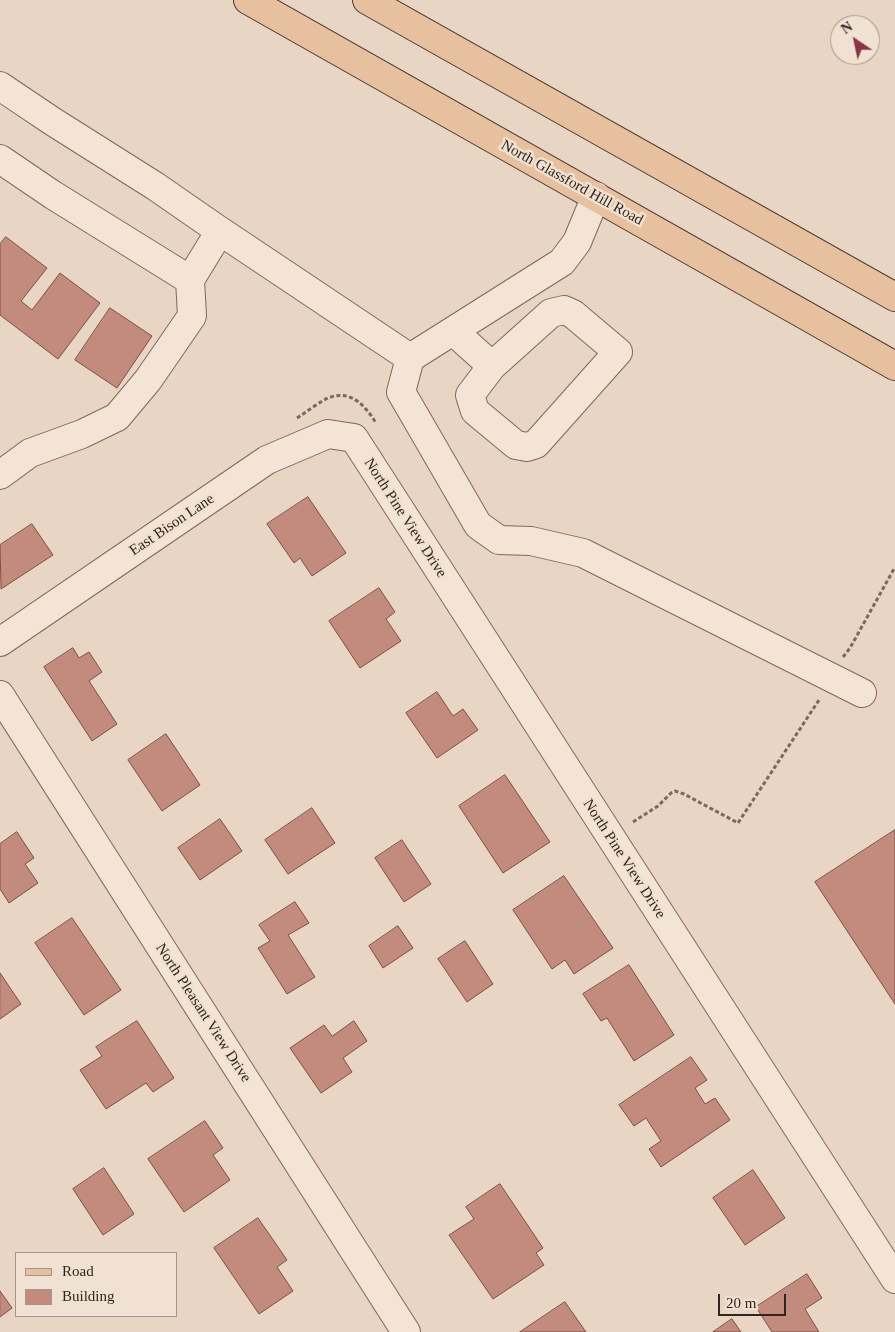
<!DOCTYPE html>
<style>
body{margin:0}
#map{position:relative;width:895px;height:1332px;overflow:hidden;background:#e8d5c3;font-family:"Times New Roman",serif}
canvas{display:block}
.legend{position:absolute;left:15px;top:1252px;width:162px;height:65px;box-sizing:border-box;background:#f0e1d2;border:1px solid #a4958a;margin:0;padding:6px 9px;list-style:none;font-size:15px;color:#32241f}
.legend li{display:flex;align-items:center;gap:10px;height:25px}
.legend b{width:25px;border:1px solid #a4958a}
.north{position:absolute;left:830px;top:15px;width:50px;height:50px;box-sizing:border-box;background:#f0e1d2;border:1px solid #a4958a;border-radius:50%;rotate:326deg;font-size:14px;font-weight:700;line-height:20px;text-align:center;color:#32241f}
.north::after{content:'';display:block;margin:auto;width:18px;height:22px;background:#883447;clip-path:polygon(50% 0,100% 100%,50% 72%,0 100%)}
.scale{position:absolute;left:718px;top:1294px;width:68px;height:22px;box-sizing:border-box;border:2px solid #32241f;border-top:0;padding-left:6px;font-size:15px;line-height:18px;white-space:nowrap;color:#32241f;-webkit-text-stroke:4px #f0e1d2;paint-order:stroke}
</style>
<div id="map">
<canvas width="895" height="1332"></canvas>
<ul class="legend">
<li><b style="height:6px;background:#e7c19f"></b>Road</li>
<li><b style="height:14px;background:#c28b7e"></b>Building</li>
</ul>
<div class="north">N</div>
<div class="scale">20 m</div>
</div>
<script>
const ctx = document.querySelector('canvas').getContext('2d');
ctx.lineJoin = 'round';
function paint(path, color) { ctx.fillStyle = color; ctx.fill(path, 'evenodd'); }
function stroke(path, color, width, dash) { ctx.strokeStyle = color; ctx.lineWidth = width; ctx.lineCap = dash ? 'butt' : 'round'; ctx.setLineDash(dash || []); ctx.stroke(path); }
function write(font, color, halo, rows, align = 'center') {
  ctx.font = font + ' "Times New Roman",serif'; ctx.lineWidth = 5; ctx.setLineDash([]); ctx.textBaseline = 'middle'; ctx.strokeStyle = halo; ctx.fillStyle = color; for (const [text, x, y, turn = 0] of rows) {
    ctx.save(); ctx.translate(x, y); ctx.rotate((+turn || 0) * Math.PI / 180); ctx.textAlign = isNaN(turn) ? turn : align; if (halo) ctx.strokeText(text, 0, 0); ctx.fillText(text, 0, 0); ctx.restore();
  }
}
const building = new Path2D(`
 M 6,237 L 47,268 L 21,301 L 32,310 L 60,273 L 100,303 L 58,359 L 0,315 L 0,244 Z
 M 110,308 L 152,336 L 117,388 L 75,360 Z
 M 308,497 L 346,553 L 312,576 L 300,558 L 294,563 L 267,524 Z
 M 32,524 L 53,555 L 1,589 L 0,545 Z
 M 379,588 L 395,612 L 386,619 L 401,641 L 360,668 L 329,621 Z
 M 73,648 L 79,658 L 89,652 L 102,672 L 89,681 L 117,724 L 92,741 L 44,667 Z
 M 437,692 L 453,716 L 463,709 L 478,730 L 437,758 L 406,713 Z
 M 166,734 L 200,785 L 162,811 L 128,760 Z
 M 505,775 L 550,842 L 503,873 L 459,806 Z
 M 312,808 L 335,843 L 288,874 L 265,840 Z
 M 220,819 L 242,851 L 200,880 L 178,848 Z
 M 895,830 L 895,1004 L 815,882 Z
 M 17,832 L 34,858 L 25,864 L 38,883 L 9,903 L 0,889 L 0,844 Z
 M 402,840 L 431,884 L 404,902 L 375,858 Z
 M 564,876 L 613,948 L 574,974 L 565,960 L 552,969 L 513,910 Z
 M 295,902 L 309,923 L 288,935 L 315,977 L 287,994 L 258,948 L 270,941 L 259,925 Z
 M 72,918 L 121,990 L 84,1015 L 35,943 Z
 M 398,926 L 413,948 L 383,968 L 369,946 Z
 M 465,941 L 493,984 L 467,1002 L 438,959 Z
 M 629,965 L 674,1035 L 634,1061 L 607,1018 L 601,1021 L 583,994 Z
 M 0,973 L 21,1004 L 0,1019 Z
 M 137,1021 L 174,1078 L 153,1092 L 146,1083 L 106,1109 L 80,1070 L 102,1056 L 96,1047 Z
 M 354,1021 L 367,1041 L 343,1058 L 352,1072 L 321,1093 L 290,1048 L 324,1025 L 332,1036 Z
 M 691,1057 L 707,1080 L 695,1088 L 705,1104 L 715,1098 L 730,1120 L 661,1167 L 649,1149 L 661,1141 L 646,1118 L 634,1126 L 619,1105 Z
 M 205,1121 L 223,1148 L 213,1155 L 230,1180 L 184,1212 L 148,1159 Z
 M 104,1168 L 134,1214 L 103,1235 L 73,1189 Z
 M 753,1170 L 785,1218 L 745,1245 L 713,1198 Z
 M 500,1184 L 543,1248 L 536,1253 L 544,1265 L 493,1299 L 449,1235 L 474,1219 L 466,1207 Z
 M 258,1218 L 287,1260 L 277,1267 L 293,1291 L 259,1314 L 214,1248 Z
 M 807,1274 L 822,1298 L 805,1309 L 819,1332 L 772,1332 L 756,1307 Z
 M 0,1291 L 12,1308 L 0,1317 Z
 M 565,1302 L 586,1332 L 520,1332 Z
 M 732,1319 L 741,1332 L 713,1332 Z`);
paint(building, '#c28b7e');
stroke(building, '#7c4f45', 1);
const minor = new Path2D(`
 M 0,86 L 52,121 L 155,186 L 220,231 L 190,280 L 53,195 L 0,159
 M 596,196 L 577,242 L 562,262 L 410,358 L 401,392 L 478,525 L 499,540 L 531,541 L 583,553 L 862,693
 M 220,231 L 410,358
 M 453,331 L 492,366 L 470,395 L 475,411 L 516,445 L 527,447 L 536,444 L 618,352 L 573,314 L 564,310 L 551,313 L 492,366
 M 0,475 L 30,453 L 82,434 L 117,417 L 148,380 L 192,316 L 190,280
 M 0,642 L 267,460 L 328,434 L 354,438 L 895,1279
 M 0,695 L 406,1332`);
const major = new Path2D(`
 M 248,0 L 895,366
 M 367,0 L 895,297`);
stroke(minor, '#80675c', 30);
stroke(major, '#4e3830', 30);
stroke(new Path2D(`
 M 297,418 C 305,413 323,399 331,397 C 352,390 366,407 376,423
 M 843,657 L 850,648 L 895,567
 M 633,822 L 658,806 L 671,793 L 675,791 L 684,794 L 738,823 L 819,700`), '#80675c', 3, [4, 2.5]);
stroke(minor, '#f4e4d5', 28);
stroke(major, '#e7c19f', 28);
write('15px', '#32241f', '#f0e1d2', [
 ["North Glassford Hill Road",572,183,29],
 ["North Pine View Drive",405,518,57],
 ["East Bison Lane",172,525,-34],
 ["North Pine View Drive",624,859,57],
 ["North Pleasant View Drive",203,1013,57]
]);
</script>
